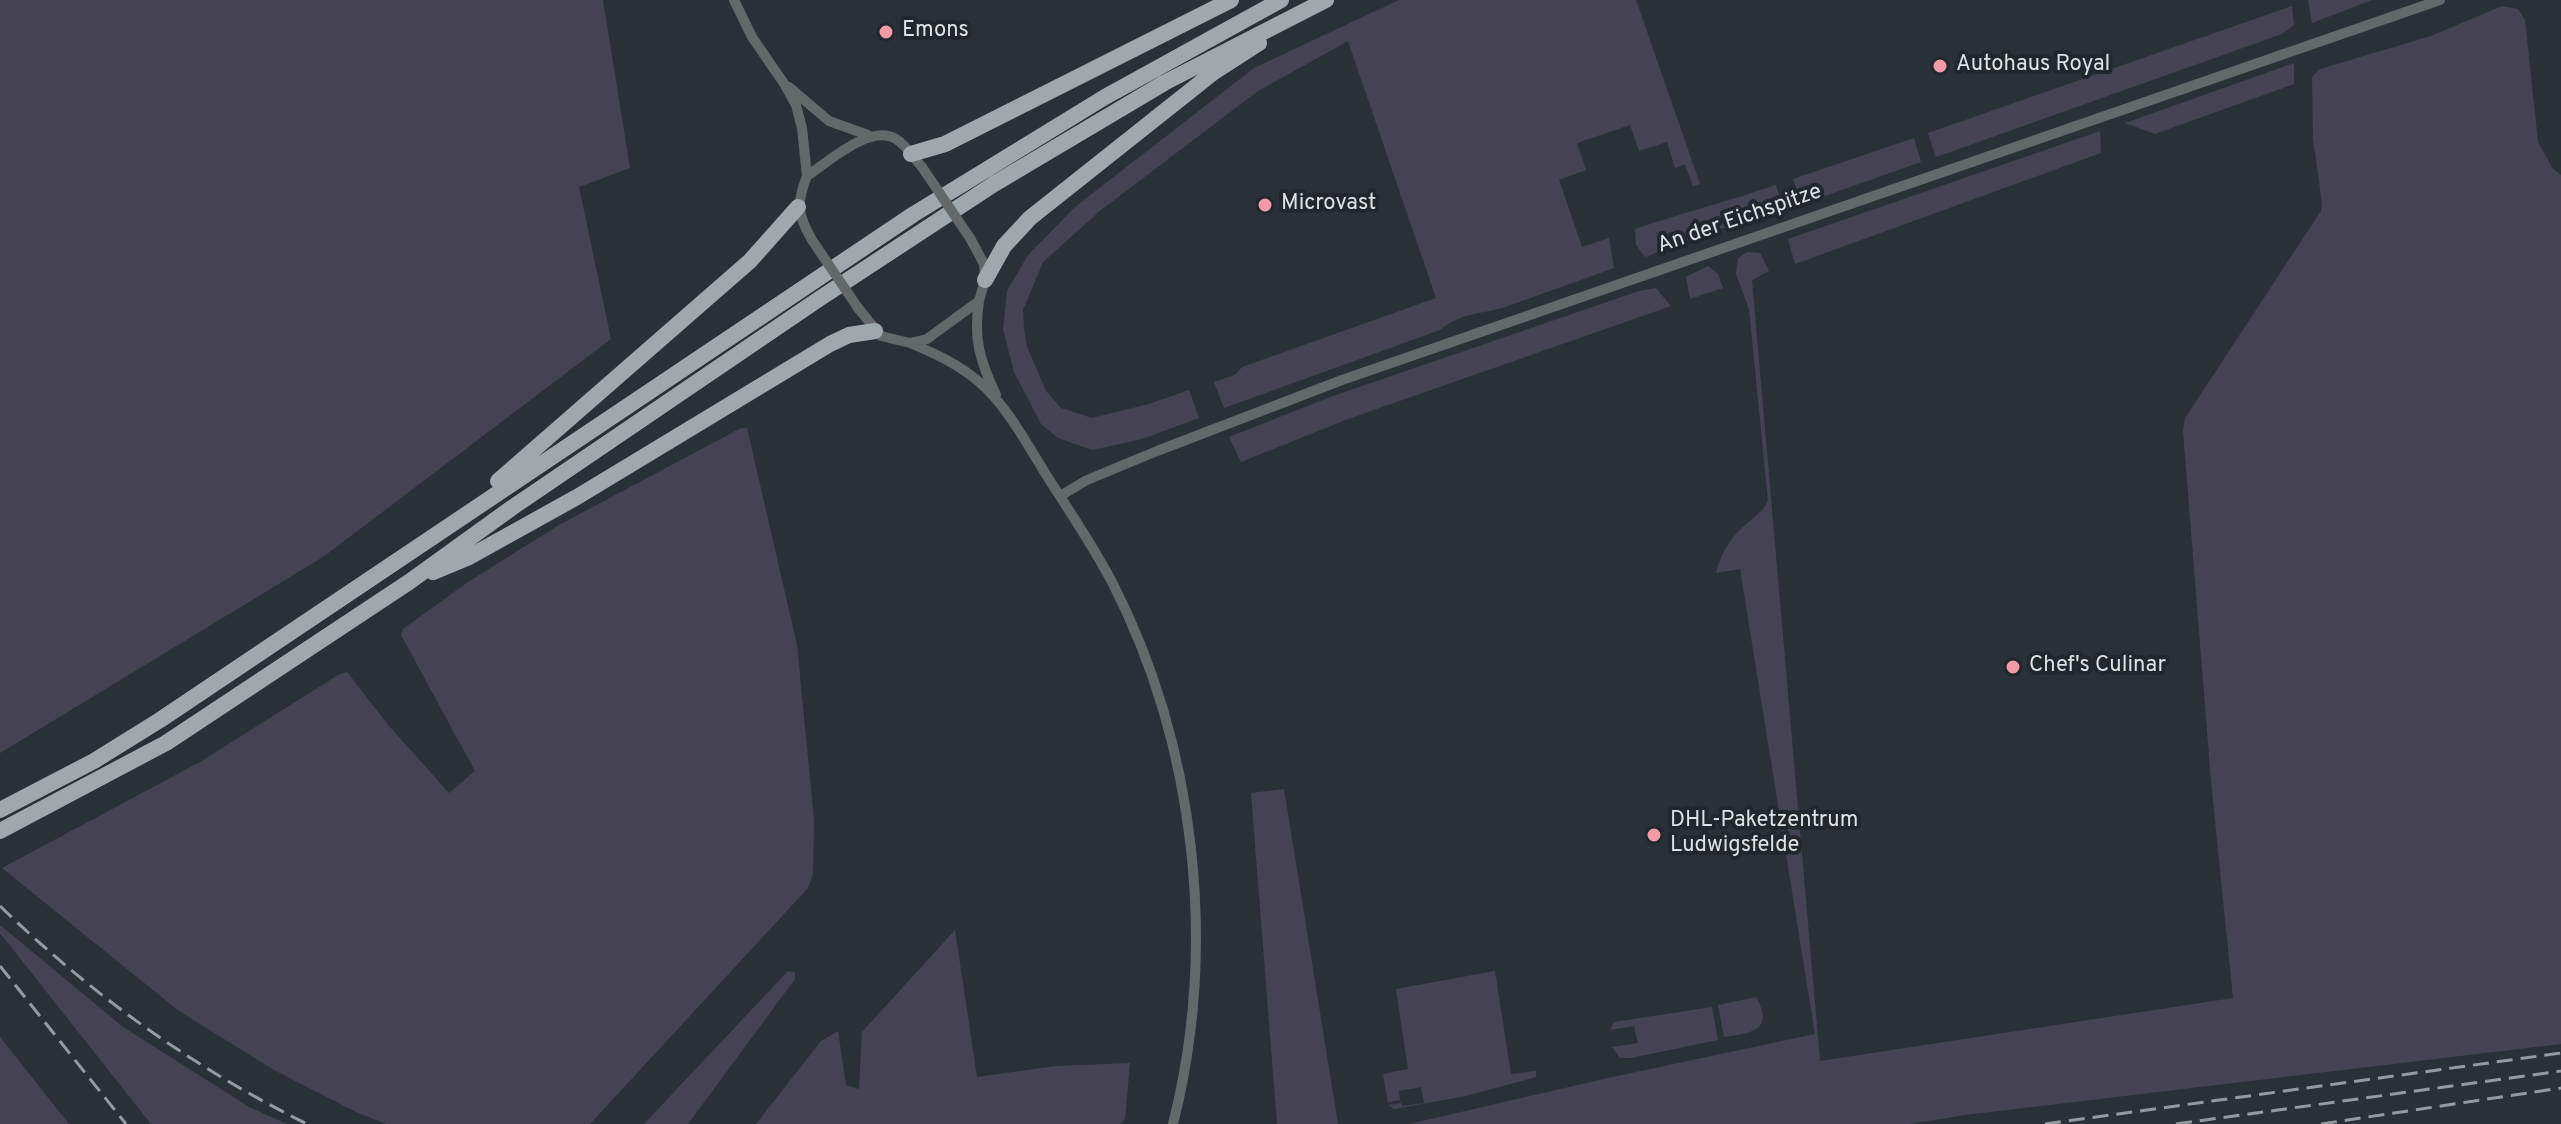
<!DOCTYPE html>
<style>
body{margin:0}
canvas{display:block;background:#2a3136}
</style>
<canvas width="2561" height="1124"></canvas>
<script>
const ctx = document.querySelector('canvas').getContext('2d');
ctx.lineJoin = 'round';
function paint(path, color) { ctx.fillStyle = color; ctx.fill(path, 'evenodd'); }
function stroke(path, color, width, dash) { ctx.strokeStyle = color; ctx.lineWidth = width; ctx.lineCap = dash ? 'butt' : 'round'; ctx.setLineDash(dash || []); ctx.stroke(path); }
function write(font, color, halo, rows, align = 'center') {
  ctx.font = font + ' Overpass,sans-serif'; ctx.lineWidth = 8; ctx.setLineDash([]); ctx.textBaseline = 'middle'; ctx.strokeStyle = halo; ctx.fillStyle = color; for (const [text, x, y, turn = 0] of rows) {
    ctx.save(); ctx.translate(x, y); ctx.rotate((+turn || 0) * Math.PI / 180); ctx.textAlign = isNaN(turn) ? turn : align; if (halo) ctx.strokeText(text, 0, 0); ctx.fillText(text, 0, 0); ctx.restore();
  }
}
paint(new Path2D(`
 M 0,0 L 603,0 L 630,168 L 579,187 L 611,339 L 323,557 L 0,753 Z
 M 1399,0 L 1636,0 L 1700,184 L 1693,186 L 1685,164 L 1675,168 L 1667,142 L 1639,151 L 1630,125 L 1577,143 L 1586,170 L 1559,180 L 1582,247 L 1609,238 L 1614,268 C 1578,281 1542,294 1505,307 C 1483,314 1459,313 1440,330 L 1224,408 L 1214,382 L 1235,375 L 1242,367 L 1436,298 L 1348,41 L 1258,91 L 1101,210 L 1043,262 L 1023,310 L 1024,330 L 1027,347 L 1046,391 L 1061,408 L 1092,418 L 1149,404 L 1189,390 L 1199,418 L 1142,439 L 1092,450 L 1058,438 L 1041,424 L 1014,372 L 1003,329 L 1007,291 L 1028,255 L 1075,207 L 1254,68 Z
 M 2308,0 L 2372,0 L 2312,23 Z
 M 2292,6 L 2294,25 L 2282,34 L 1936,157 L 1928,133 Z
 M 2502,6 L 2518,9 L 2525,20 L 2538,142 L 2553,169 L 2561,175 L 2561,1044 L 1965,1115 L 1910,1124 L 1409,1124 L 1608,1078 L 1815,1034 L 1740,569 L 1716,573 C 1721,551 1733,534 1751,520 C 1759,513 1764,510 1768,501 L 1749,309 L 1736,274 L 1738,258 L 1747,252 L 1760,253 L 1769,271 L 1752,280 L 1820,1061 L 2233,998 L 2211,781 L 2183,431 L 2185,418 L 2321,211 L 2322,203 L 2313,139 L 2312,77 L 2320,69 L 2431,36 Z
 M 2294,63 L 2294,84 L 2155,134 L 2125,123 Z
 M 2100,131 L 2101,153 L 1795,264 L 1788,239 Z
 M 1914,138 L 1921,162 L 1802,204 L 1793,179 Z
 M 1776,185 L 1783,206 L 1645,257 L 1636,245 L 1635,229 C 1682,213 1729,201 1776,185 Z
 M 1708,266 L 1718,274 L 1723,288 L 1690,299 L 1686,277 Z
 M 1656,288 L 1671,306 L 1348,419 L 1241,462 L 1229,437 L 1333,396 L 1639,291 Z
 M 741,428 L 747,428 L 797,645 L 814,820 L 813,874 L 808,888 L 590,1124 L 386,1124 L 356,1112 L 274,1070 L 179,1011 L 2,868 L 200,762 L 338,675 L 347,672 L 389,726 L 449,793 L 475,771 L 401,635 L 403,629 L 468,582 L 559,525 Z
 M 1284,789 L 1338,1124 L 1277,1124 L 1251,793 Z
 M 0,925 L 123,1027 L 249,1107 L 287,1124 L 151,1124 L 0,933 Z
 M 955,930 L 977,1077 L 1056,1066 L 1130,1063 L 1125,1119 L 1120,1124 L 756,1124 L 821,1041 L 838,1031 L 846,1085 L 859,1089 L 862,1032 Z
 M 788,971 L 795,972 L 795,979 L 688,1124 L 644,1124 Z
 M 1495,971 L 1511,1074 L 1536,1071 L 1536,1077 L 1466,1096 L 1394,1109 L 1389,1105 L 1401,1103 L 1402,1106 L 1424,1103 L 1421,1087 L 1399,1091 L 1400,1100 L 1388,1102 L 1383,1074 L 1408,1069 L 1396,989 Z
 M 1756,997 C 1775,1031 1751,1033 1724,1037 L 1718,1005 Z
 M 1712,1007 L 1718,1040 L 1631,1058 L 1620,1058 L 1612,1047 L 1638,1043 L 1634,1026 L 1610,1030 L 1614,1022 Z
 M 0,1037 L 69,1124 L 0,1124 Z`), '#454254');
stroke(new Path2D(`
 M 734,0 L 752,37 L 785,85 L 796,105 L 802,128 L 807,176
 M 789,87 L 829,121 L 868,135
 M 812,240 C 797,214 796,204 807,176 C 828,162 871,123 896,139 C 906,145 914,158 922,167
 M 979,301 C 973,339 980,361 996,395
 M 858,308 L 881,336 L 910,343 L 927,339 L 979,301 L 985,280 L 984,264 L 970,238
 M 910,343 C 934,353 958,364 978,381 C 1009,407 1030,450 1052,484 C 1073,516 1094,548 1112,582 C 1196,746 1218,946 1173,1124
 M 1060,496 L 1087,480 L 1157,451 L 1342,380 L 2440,0`), '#636869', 10);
stroke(new Path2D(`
 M 911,154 L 945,144 L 1231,0
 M 985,280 L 1004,246 L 1030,218 L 1214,72 L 1259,43
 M 498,481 L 750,261 L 798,207
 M 433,572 L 469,557 L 577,497 L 830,344 L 849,335 L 875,331
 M 0,810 L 94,761 L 160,720 L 914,214 L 1105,97 L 1281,0
 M 0,831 L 166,743 L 409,582 L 513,507 L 819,299 L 994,184 L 1164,83 L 1326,0`), '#9fa9ac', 16);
stroke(new Path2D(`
 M 0,906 C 92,995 192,1067 307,1124
 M 0,966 L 126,1124
 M 2045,1124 L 2561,1053
 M 2176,1124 L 2561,1071
 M 2321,1124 L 2561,1088`), '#959a9e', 3, [16, 8]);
stroke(new Path2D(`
 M 922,167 L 970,238
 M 812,240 L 858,308`), '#636869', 10);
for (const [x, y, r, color] of [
 [886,32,8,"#f39aa8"],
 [1940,66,8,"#f39aa8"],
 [1265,205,8,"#f39aa8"],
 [2013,667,8,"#f39aa8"],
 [1654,835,8,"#f39aa8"]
]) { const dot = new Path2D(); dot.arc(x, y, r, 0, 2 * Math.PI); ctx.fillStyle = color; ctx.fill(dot); stroke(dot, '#21272c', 3); }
write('22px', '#dce1e4', '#21272c', [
 ["Emons",902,32],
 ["Autohaus Royal",1956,66],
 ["Microvast",1281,205],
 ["Chef's Culinar",2029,667],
 ["DHL-Paketzentrum",1670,822],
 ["Ludwigsfelde",1670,847]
], 'left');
write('22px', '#dce1e4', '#21272c', [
 ["An der Eichspitze",1740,220,-19]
]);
</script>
